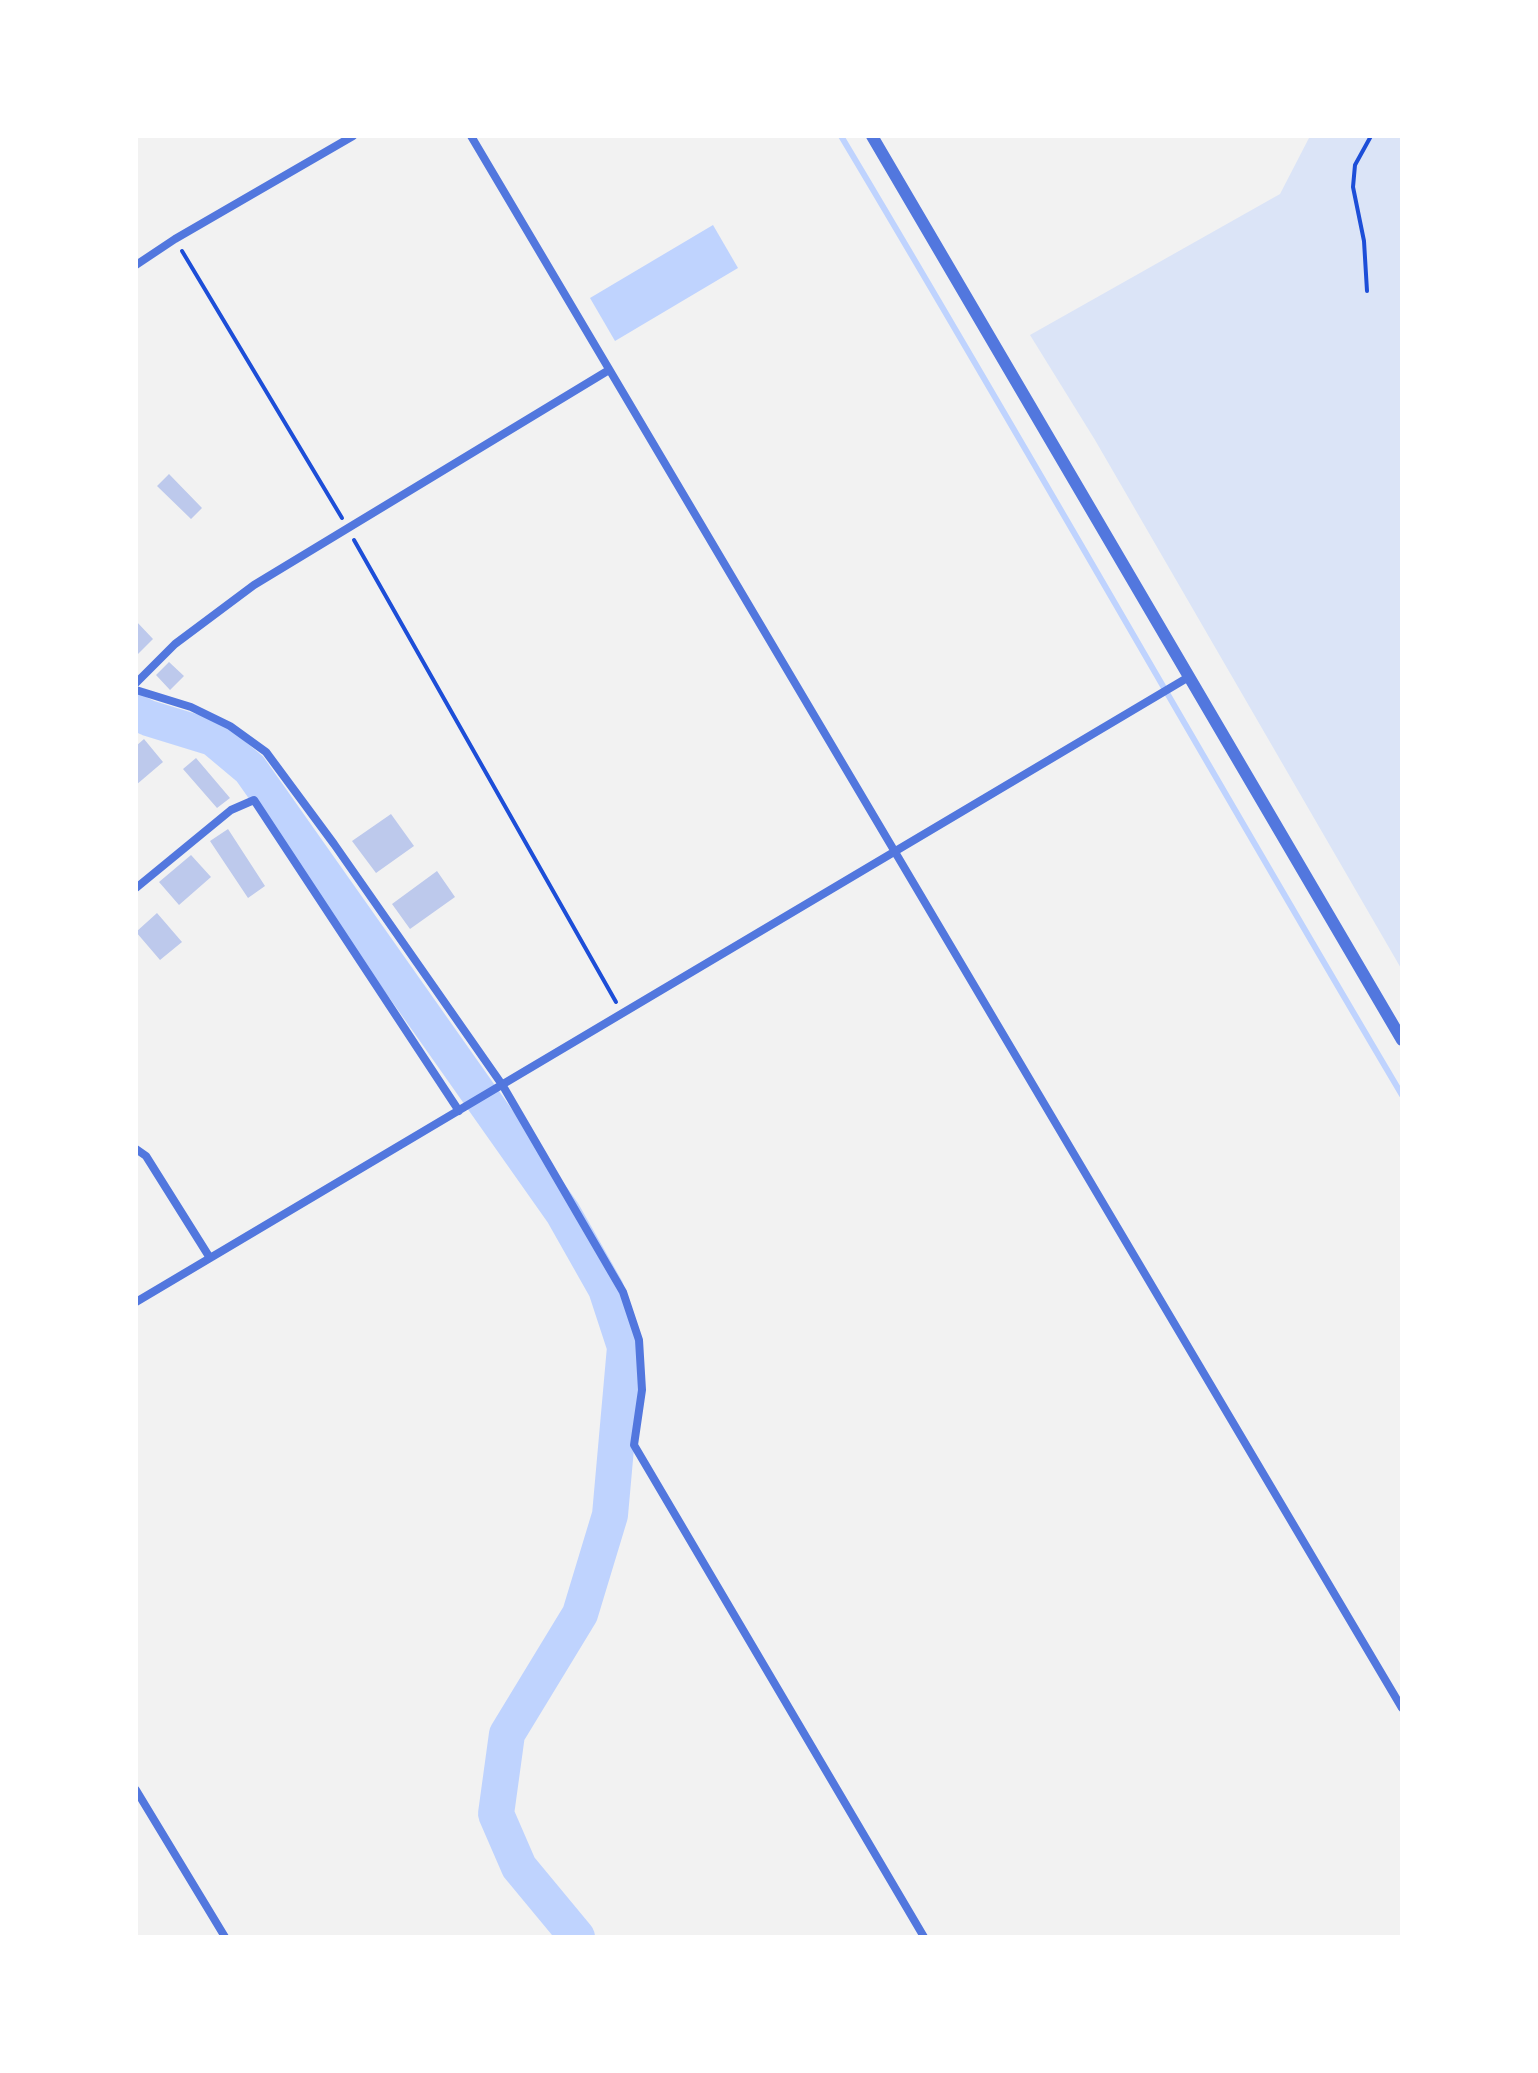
<!DOCTYPE html>
<style>
body{margin:0}
#map{position:relative;width:1538px;height:2073px;overflow:hidden;background:#f2f2f2;font-family:"Roboto Serif",serif}
canvas{display:block}
.frame{position:absolute;inset:0;border:138px solid #fff;pointer-events:none}
</style>
<div id="map">
<canvas width="1538" height="2073"></canvas>
<div class="frame"></div>
</div>
<script>
const ctx = document.querySelector('canvas').getContext('2d');
ctx.lineJoin = 'round';
function paint(path, color) { ctx.fillStyle = color; ctx.fill(path, 'evenodd'); }
function stroke(path, color, width, dash) { ctx.strokeStyle = color; ctx.lineWidth = width; ctx.lineCap = dash ? 'butt' : 'round'; ctx.setLineDash(dash || []); ctx.stroke(path); }
paint(new Path2D(`
 M 1310,136 L 1402,136 L 1402,970 L 1095,440 L 1030,335 L 1280,194 Z`), '#dbe4f7');
paint(new Path2D(`
 M 713,225 L 738,268 L 615,341 L 590,298 Z`), '#bfd3fe');
stroke(new Path2D(`
 M 841,136 C 1031,454 1213,776 1402,1095`), '#bfd3fe', 6);
stroke(new Path2D(`
 M 136,712 L 148,718 L 213,738 L 250,769 L 563,1213 L 606,1289 L 625,1347 L 610,1515 L 580,1614 L 507,1734 L 496,1814 L 519,1867 L 577,1937`), '#bfd3fe', 36);
paint(new Path2D(`
 M 169,474 L 202,508 L 191,519 L 157,486 Z
 M 136,621 L 153,639 L 136,656 Z
 M 169,662 L 184,676 L 170,690 L 156,675 Z
 M 144,739 L 163,762 L 136,785 L 136,746 Z
 M 196,758 L 230,798 L 217,808 L 183,769 Z
 M 391,814 L 414,846 L 376,873 L 352,841 Z
 M 228,829 L 265,886 L 248,898 L 210,841 Z
 M 191,855 L 211,877 L 179,905 L 159,882 Z
 M 437,871 L 455,897 L 410,929 L 392,904 Z
 M 157,913 L 182,942 L 160,960 L 136,932 Z`), '#bdc9ec');
stroke(new Path2D(`
 M 182,251 L 342,518
 M 1367,291 L 1364,241 L 1353,187 L 1355,165 L 1371,136
 M 354,540 L 616,1002`), '#1d4ed8', 4);
stroke(new Path2D(`
 M 471,136 L 1402,1708
 M 136,265 L 175,239 L 353,136
 M 136,683 L 175,644 L 254,585 L 609,370
 M 136,690 L 191,707 L 230,726 L 266,752 L 334,844 L 503,1086 L 623,1292 L 639,1340 L 642,1390 L 634,1445 L 924,1937
 M 136,888 L 231,810 L 254,800 L 459,1111
 M 136,1149 L 146,1156 L 210,1258
 M 136,1302 C 485,1092 838,888 1187,678
 M 136,1790 L 225,1937`), '#5277de', 8);
stroke(new Path2D(`
 M 872,136 L 1402,1040`), '#5277de', 12);
</script>
